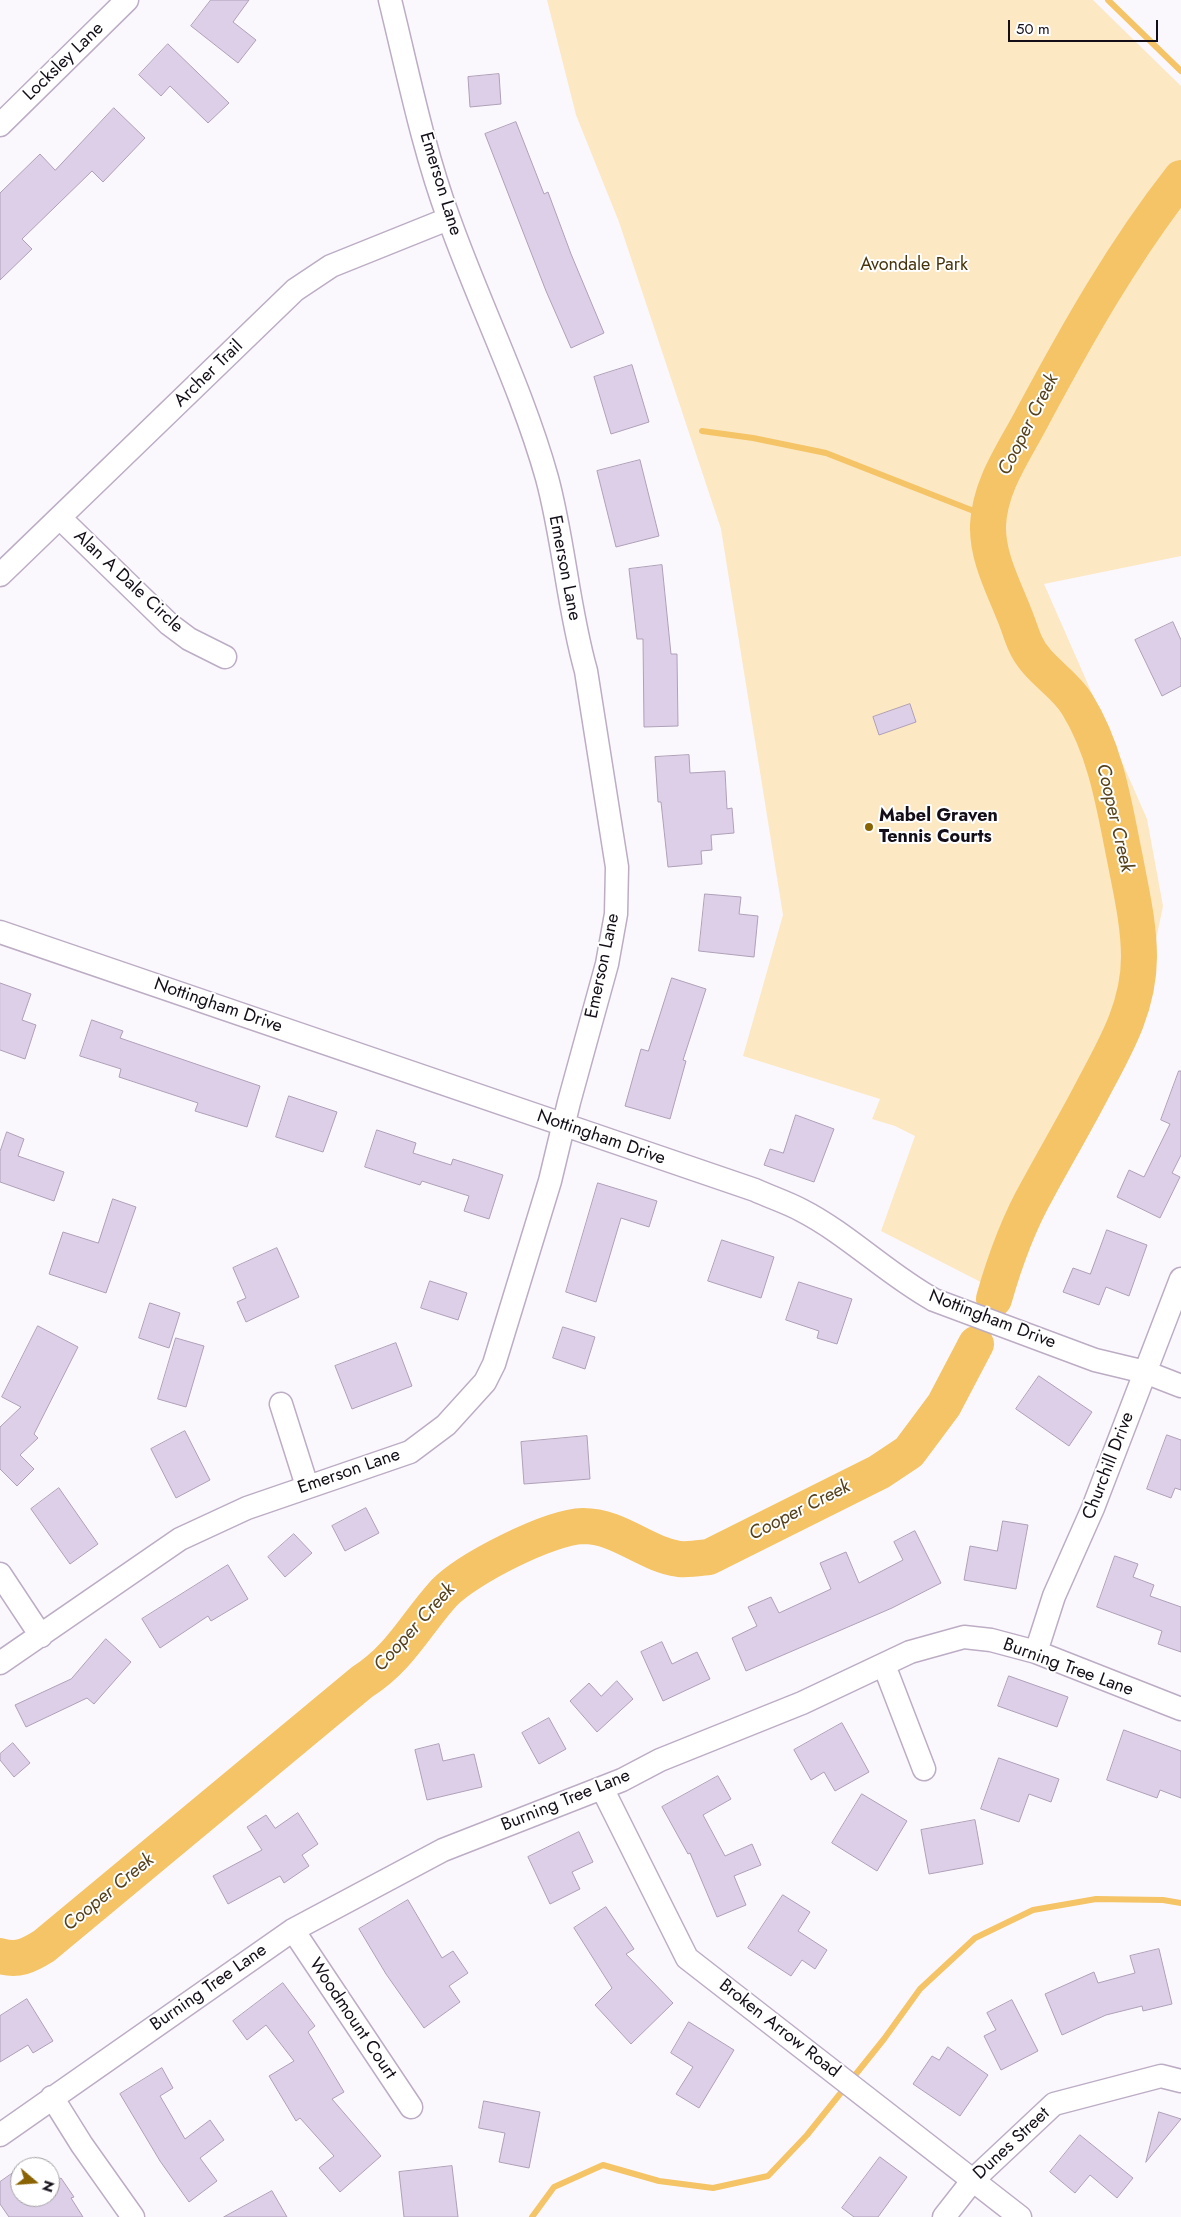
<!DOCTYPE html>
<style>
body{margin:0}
#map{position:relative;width:1181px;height:2217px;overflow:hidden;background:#fbf8fd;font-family:Jost,sans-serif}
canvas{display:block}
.north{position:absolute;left:10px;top:2157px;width:50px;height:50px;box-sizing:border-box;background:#fff;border:1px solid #a19fa2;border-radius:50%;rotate:108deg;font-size:14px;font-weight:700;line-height:20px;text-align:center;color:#130e17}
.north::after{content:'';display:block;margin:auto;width:18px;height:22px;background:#8a6403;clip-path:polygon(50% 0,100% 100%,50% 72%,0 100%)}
.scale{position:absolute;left:1008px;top:20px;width:150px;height:22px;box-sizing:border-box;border:2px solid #130e17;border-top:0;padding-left:6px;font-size:15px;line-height:18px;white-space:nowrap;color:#130e17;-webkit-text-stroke:4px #fff;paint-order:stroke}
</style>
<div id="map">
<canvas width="1181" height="2217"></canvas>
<div class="north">N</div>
<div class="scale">50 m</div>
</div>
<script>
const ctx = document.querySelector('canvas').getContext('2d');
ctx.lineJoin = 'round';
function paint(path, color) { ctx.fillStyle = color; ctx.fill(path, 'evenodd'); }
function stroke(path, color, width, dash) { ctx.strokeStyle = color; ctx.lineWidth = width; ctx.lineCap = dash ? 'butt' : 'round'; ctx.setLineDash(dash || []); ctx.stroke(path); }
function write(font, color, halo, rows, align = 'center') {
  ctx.font = font + ' Jost,sans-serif'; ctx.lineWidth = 4; ctx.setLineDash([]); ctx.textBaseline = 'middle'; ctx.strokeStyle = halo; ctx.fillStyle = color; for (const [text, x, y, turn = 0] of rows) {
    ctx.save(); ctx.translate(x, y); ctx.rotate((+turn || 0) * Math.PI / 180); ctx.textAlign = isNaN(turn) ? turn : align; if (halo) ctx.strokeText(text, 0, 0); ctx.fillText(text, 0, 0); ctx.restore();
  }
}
paint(new Path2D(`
 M 547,0 L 1093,0 L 1181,86 L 1181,556 L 1044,584 L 1147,819 L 1163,906 L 1141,1013 L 1004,1294 L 881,1231 L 915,1136 L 895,1126 L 872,1119 L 880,1099 L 743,1056 L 783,915 L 721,529 L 619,222 L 576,115 Z`), '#fce8c3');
stroke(new Path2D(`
 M 1108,0 L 1181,71
 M 702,431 L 753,438 L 826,453 L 989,517
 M 532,2217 L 554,2187 L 603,2165 L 659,2181 L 713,2188 L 768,2176 L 807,2135 L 884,2039 L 920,1989 L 975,1938 L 1033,1910 L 1096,1899 L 1163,1900 L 1181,1903`), '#f4c467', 6);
stroke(new Path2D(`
 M 994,1299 C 1005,1260 1018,1224 1038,1189 C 1057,1154 1077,1120 1095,1085 C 1117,1044 1139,1005 1139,957 C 1139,926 1132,895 1126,864 C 1115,810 1107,752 1077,704 C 1063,681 1036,669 1025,643 C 1021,634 1018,623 1014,614 C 1003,586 987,556 988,525 C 990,484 1015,451 1033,416 C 1077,334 1123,252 1181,178
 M 0,1956 C 18,1961 28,1956 44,1946 L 362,1682 C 400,1658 415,1625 444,1593 C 467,1569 549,1527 583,1526 C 619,1526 645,1554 679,1559 C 689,1560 700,1558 709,1557 L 879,1472 L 909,1452 L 944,1405 L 976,1344`), '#f4c467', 36);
const building = new Path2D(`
 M 211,0 L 249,0 L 233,22 L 256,40 L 238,63 L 191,26 Z
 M 168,44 L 229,103 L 208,123 L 170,86 L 161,96 L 139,75 Z
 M 499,74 L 501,104 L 470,107 L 468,77 Z
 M 114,108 L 145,138 L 103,182 L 92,171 L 22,239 L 32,249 L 0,280 L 0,193 L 40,154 L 55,170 Z
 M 516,122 L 544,194 L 548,192 L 571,254 L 604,333 L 571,348 L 546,291 L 485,134 Z
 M 632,365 L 649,422 L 611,434 L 594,377 Z
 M 640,460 L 659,536 L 616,547 L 597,471 Z
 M 662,565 L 671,654 L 677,654 L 678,726 L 644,727 L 643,639 L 637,639 L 629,569 Z
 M 1173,622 L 1181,640 L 1181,686 L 1162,696 L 1135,640 Z
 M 910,704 L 916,722 L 879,735 L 873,717 Z
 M 689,755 L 690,773 L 725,771 L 727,809 L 732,808 L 734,833 L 711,835 L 712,850 L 701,851 L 702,864 L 668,867 L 661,802 L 658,802 L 655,757 Z
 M 705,894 L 741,897 L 739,914 L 758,916 L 754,957 L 699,951 Z
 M 672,978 L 706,989 L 683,1060 L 686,1061 L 670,1119 L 625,1106 L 641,1049 L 648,1051 Z
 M 0,983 L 31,994 L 22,1020 L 36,1025 L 25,1059 L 0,1050 Z
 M 92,1020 L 123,1031 L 120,1038 L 260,1086 L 247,1127 L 195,1111 L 198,1103 L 119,1077 L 121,1069 L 80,1056 Z
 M 1179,1071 L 1181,1071 L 1181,1155 L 1172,1173 L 1180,1177 L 1160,1218 L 1117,1197 L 1129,1170 L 1144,1177 L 1170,1124 L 1161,1120 Z
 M 289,1096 L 337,1112 L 323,1152 L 276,1137 Z
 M 796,1115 L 834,1129 L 814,1182 L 764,1165 L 770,1149 L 783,1153 Z
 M 377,1130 L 416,1143 L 413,1153 L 451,1165 L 453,1159 L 503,1175 L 489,1219 L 464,1211 L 469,1196 L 422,1181 L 420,1185 L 365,1167 Z
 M 7,1132 L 24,1139 L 18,1156 L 64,1172 L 54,1201 L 0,1182 L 0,1152 Z
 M 598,1183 L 657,1201 L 649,1227 L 621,1218 L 596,1302 L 566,1292 Z
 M 113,1199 L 136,1207 L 106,1293 L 49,1274 L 63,1232 L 98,1243 Z
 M 1107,1230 L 1147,1245 L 1129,1296 L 1106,1287 L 1099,1305 L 1063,1292 L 1073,1268 L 1090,1274 Z
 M 722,1240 L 774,1257 L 761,1298 L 708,1281 Z
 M 277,1248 L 299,1297 L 246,1322 L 237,1302 L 246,1298 L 233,1268 Z
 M 430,1281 L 467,1293 L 458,1320 L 421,1308 Z
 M 799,1282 L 852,1299 L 837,1344 L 817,1338 L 819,1331 L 786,1320 Z
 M 150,1303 L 180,1313 L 169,1348 L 139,1338 Z
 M 38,1326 L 78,1347 L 34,1434 L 38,1438 L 20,1455 L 34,1469 L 17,1486 L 0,1469 L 0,1427 L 21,1407 L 2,1397 Z
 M 563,1327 L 595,1337 L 585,1369 L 553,1358 Z
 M 176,1338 L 204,1346 L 186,1407 L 158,1399 Z
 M 396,1343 L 412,1386 L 352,1409 L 335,1366 Z
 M 1039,1376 L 1092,1412 L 1069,1446 L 1016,1409 Z
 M 185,1431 L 210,1480 L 176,1498 L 151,1449 Z
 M 1167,1435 L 1181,1440 L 1181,1490 L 1175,1488 L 1171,1498 L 1147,1489 Z
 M 587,1436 L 590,1479 L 524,1484 L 521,1442 Z
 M 59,1488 L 98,1544 L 70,1564 L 31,1509 Z
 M 366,1508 L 379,1533 L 345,1551 L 332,1526 Z
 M 1003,1521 L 1028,1525 L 1016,1589 L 964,1580 L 970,1546 L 997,1551 Z
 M 915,1531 L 941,1583 L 892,1608 L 746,1671 L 732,1638 L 757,1626 L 748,1607 L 771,1597 L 779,1613 L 831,1589 L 820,1563 L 846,1552 L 859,1583 L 903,1560 L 894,1542 Z
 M 294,1534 L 312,1553 L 285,1577 L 268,1557 Z
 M 1115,1556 L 1138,1564 L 1133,1577 L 1154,1585 L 1150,1596 L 1181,1607 L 1181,1652 L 1158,1644 L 1162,1631 L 1097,1607 Z
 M 228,1565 L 248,1599 L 211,1621 L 208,1616 L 160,1648 L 142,1619 Z
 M 106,1639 L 131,1662 L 94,1704 L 87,1698 L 26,1727 L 15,1705 L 71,1679 Z
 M 662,1642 L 672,1664 L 697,1652 L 710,1679 L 663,1701 L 641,1652 Z
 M 1009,1676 L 1068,1697 L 1057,1727 L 998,1706 Z
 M 617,1681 L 633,1699 L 597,1732 L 570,1701 L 589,1683 L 601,1696 Z
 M 549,1718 L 566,1749 L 539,1764 L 522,1733 Z
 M 842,1723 L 869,1772 L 835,1791 L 824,1772 L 811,1780 L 794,1750 Z
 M 1124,1730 L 1181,1751 L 1181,1798 L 1160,1790 L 1157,1798 L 1107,1780 Z
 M 13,1743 L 30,1763 L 14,1777 L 0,1760 L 0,1754 Z
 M 439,1744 L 443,1761 L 474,1754 L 482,1787 L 427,1800 L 415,1750 Z
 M 999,1758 L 1059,1779 L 1051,1802 L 1029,1794 L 1019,1822 L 981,1809 Z
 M 718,1776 L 731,1799 L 703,1815 L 725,1856 L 752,1844 L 761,1865 L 734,1876 L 746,1905 L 717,1917 L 690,1853 L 688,1854 L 662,1807 Z
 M 862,1794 L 907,1821 L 877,1871 L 832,1843 Z
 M 298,1813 L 318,1844 L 302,1855 L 309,1866 L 284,1883 L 280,1876 L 228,1904 L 213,1876 L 262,1850 L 247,1827 L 266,1815 L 275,1828 Z
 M 975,1820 L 983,1864 L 929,1874 L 921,1830 Z
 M 579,1832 L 593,1862 L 572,1872 L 580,1889 L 550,1904 L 528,1857 Z
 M 783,1895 L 810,1912 L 798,1931 L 827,1950 L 815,1969 L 802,1960 L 791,1976 L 748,1948 Z
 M 408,1900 L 442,1958 L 453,1951 L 468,1973 L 449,1986 L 460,2002 L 424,2028 L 386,1974 L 359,1929 Z
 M 606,1907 L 634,1949 L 626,1954 L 673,2003 L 631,2044 L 595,2005 L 612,1988 L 574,1928 Z
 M 1159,1949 L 1172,2004 L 1143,2011 L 1142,2006 L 1106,2015 L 1062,2035 L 1045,1994 L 1094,1972 L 1098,1983 L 1135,1973 L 1130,1956 Z
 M 283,1983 L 315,2026 L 308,2032 L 344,2092 L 332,2099 L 381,2156 L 340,2192 L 319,2168 L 334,2156 L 300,2118 L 296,2121 L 269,2076 L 294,2061 L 266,2025 L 247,2040 L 233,2021 Z
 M 27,1999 L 53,2041 L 33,2053 L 28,2045 L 0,2062 L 0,2016 Z
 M 1012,2000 L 1038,2051 L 1001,2070 L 984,2036 L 996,2030 L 987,2013 Z
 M 689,2022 L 734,2050 L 699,2108 L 676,2094 L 693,2067 L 671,2053 Z
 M 948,2047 L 988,2075 L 960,2116 L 913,2084 L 932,2056 L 939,2060 Z
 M 162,2068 L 173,2088 L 160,2096 L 185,2139 L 210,2120 L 224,2140 L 200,2158 L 217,2181 L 189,2202 L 160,2161 L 120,2094 Z
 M 484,2101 L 540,2112 L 529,2168 L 499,2162 L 505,2133 L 479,2128 Z
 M 1159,2112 L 1181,2119 L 1146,2162 Z
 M 1080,2135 L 1133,2178 L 1117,2198 L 1090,2175 L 1075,2193 L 1050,2172 Z
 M 880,2157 L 907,2177 L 878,2217 L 854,2217 L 842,2208 Z
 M 452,2166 L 458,2217 L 404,2217 L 399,2172 Z
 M 20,2168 L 20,2197 L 50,2197 L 50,2185 L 61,2178 L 74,2197 L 71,2198 L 83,2217 L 9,2217 L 0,2204 L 0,2182 Z
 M 272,2191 L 287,2217 L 224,2217 Z`);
paint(building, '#decfe8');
stroke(building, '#aea0b8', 1);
const minor = new Path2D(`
 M 0,125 L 127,0
 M 60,518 L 169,624 L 189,639 L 225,657
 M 0,575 L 295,290 L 331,266 L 448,219
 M 0,932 L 755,1190 C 770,1197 786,1202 801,1210 C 848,1234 887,1274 934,1300 L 1095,1360 L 1145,1372 L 1181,1386
 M 281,1404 L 307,1486
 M 0,1574 L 41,1636
 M 1036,1652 L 1054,1596 L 1093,1508 L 1181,1279
 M 0,1663 L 180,1539 L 247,1508 L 410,1452 L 446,1425 L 485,1382 L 494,1364 L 550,1181 L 569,1102 L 607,964 L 616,914 L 617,867 L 586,671 C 568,608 564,541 547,478 C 522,389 480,306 449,219 C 423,149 408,73 390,0
 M 884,1665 L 924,1769
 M 602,1788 L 687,1958 L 1020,2217
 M 293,1930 L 411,2107
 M 52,2097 L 82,2145 L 133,2217
 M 0,2135 L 293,1930 L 443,1850 L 622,1780 L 660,1760 L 802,1703 L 910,1652 L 964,1637 L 991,1640 L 1036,1652 L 1181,1709
 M 944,2217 L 973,2180 L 1054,2104 L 1161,2076 L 1181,2081`);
stroke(minor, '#bcadc5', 25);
stroke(minor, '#fff', 22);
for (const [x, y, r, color] of [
 [869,827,5,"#8a6403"]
]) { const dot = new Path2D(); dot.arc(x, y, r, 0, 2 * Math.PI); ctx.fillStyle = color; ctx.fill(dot); stroke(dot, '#fff', 2); }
write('18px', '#130e17', '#fff', [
 ["Locksley Lane",64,62,-44],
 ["Emerson Lane",440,184,73],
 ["Archer Trail",209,374,-44],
 ["Emerson Lane",564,568,79],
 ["Alan A Dale Circle",128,582,43],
 ["Emerson Lane",603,966,-78],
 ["Nottingham Drive",218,1006,19],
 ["Nottingham Drive",601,1138,19],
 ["Nottingham Drive",992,1320,21],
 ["Churchill Drive",1109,1466,-69],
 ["Emerson Lane",349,1472,-19],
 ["Burning Tree Lane",1068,1668,20],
 ["Burning Tree Lane",566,1801,-22],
 ["Burning Tree Lane",209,1988,-35],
 ["Woodmount Court",352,2019,56],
 ["Broken Arrow Road",779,2029,38],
 ["Dunes Street",1012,2144,-43]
]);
write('18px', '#47340b', '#fff', [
 ["Avondale Park",914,266]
]);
write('bold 18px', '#130e17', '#fff', [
 ["Mabel Graven",879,817],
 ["Tennis Courts",879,838]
], 'left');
write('italic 19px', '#55411a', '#fff', [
 ["Cooper Creek",1029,425,-63],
 ["Cooper Creek",1114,818,77],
 ["Cooper Creek",800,1511,-27],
 ["Cooper Creek",415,1628,-48],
 ["Cooper Creek",109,1893,-39]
]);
</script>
